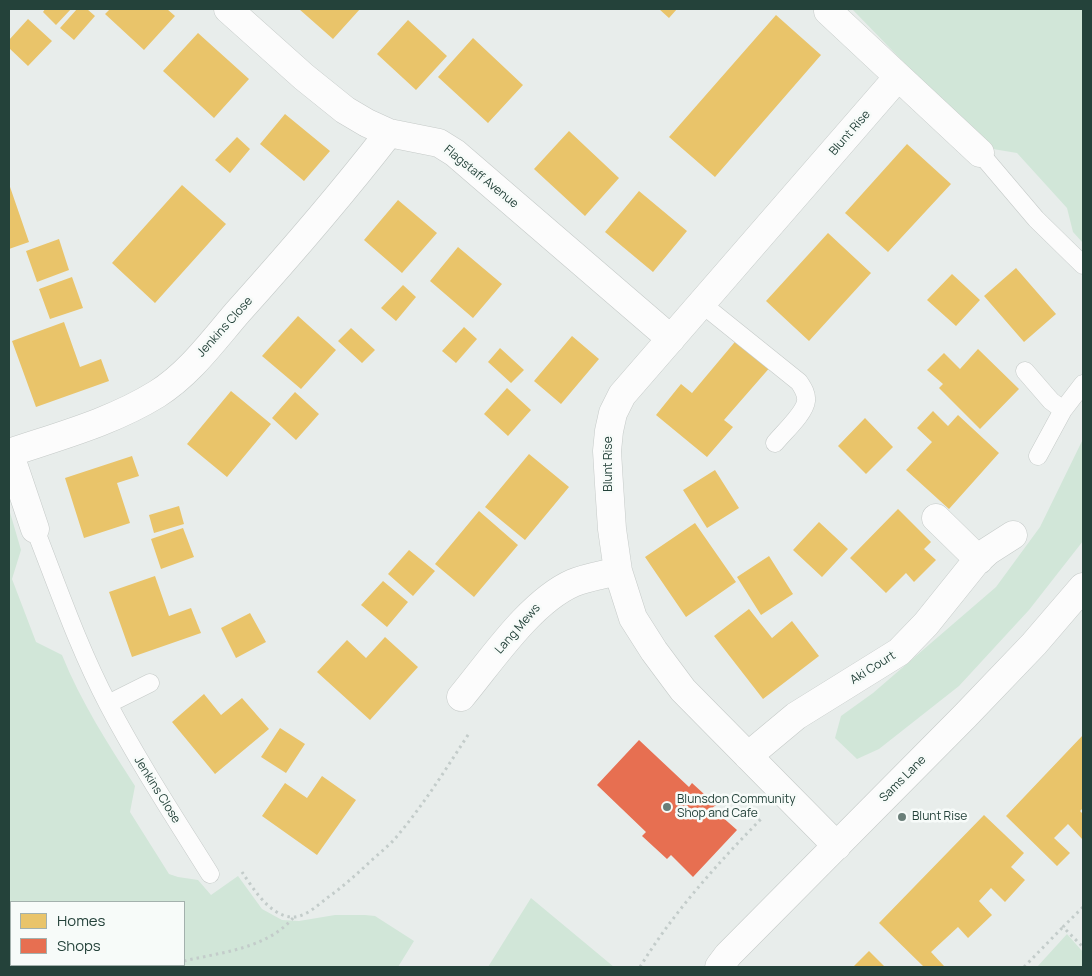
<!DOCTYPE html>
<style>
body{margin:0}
#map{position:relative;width:1092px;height:976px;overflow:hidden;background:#e8edeb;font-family:Manrope,sans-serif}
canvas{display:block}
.frame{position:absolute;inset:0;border:10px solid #24423a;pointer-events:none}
.legend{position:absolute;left:10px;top:901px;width:175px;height:65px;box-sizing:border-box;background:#f7fbf9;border:1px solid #a3b1ad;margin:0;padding:6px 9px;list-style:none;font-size:15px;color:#24423a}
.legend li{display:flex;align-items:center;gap:10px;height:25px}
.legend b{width:25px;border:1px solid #a3b1ad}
</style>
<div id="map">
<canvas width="1092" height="976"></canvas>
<div class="frame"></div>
<ul class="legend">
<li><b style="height:14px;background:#e9c46a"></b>Homes</li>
<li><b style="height:14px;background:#e76f51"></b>Shops</li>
</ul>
</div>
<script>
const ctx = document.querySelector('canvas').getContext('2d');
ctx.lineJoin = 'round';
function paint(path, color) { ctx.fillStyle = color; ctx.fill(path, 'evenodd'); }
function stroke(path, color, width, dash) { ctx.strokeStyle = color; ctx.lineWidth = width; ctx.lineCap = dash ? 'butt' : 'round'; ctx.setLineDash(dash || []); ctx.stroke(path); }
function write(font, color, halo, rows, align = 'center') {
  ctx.font = font + ' Manrope,sans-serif'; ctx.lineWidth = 5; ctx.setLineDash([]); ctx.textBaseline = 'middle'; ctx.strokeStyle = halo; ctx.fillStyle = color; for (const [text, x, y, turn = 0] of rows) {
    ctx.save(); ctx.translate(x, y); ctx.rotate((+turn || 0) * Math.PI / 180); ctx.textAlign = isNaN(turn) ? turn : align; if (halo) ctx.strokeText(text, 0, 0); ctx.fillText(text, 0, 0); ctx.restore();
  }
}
paint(new Path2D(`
 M 852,9 L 1083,9 L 1083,243 L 1073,232 L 1067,208 L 1017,153 L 987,148 Z
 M 1083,439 L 1083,541 L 1029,610 L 959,686 L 879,749 L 857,759 L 835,738 L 841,716 L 873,693 L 996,587 L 1040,527 Z
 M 9,509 L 21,550 L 12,579 L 36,642 L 62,655 C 81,702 108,744 135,786 L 130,812 L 169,874 L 178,877 L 198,880 L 211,895 L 238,876 L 262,909 L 282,920 L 299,921 L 335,915 L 365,915 L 375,916 L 414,941 L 398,967 L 9,967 ZM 11,902 L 184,902 L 184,965 L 11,965 Z
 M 531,898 L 614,967 L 488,967 Z
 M 1067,934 L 1083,952 L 1083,967 L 1037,967 Z`), '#d1e6d8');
paint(new Path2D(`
 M 45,9 L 71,9 L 56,25 L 43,12 Z
 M 77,9 L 87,9 L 95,16 L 74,40 L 60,28 Z
 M 110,9 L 167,9 L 175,16 L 144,50 L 105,14 Z
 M 299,9 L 360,9 L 333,39 Z
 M 659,9 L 677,9 L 669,18 Z
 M 776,15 L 821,55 L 715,177 L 669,137 Z
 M 28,19 L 52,41 L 28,66 L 9,48 L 9,40 Z
 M 408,20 L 447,56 L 416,90 L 377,54 Z
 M 198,33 L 249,79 L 214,118 L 163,71 Z
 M 473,38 L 523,85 L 488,123 L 438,77 Z
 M 285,114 L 330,151 L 304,181 L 260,144 Z
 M 569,131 L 619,178 L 585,216 L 534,169 Z
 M 237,137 L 250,149 L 230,173 L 215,160 Z
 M 907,144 L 951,184 L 888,252 L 845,213 Z
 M 9,184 L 29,242 L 9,249 Z
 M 182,185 L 226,224 L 155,303 L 112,263 Z
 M 639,191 L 687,231 L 653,272 L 605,232 Z
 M 398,200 L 437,233 L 402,273 L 364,240 Z
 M 828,233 L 871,273 L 809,341 L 766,301 Z
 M 59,239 L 69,270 L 37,282 L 26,251 Z
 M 458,247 L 502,284 L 473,318 L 430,281 Z
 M 1016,268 L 1056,314 L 1024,342 L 984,296 Z
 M 952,274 L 980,300 L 956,326 L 927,300 Z
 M 72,277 L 83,308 L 50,319 L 39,289 Z
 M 403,285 L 416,297 L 396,321 L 381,308 Z
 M 298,316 L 336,350 L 301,389 L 262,356 Z
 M 64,322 L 80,367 L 101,359 L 109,381 L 36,407 L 12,341 Z
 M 464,327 L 477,339 L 456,363 L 442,351 Z
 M 351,328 L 375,350 L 362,363 L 338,341 Z
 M 572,336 L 599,359 L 561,404 L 534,381 Z
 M 739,337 L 772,365 L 724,420 L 733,427 L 707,457 L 656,415 L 681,384 L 692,393 Z
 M 500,348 L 524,370 L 511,383 L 488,362 Z
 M 978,349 L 1019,389 L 980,429 L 939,388 L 943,384 L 927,370 L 944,353 L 960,369 Z
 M 507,388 L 531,410 L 508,436 L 484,414 Z
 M 231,391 L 271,424 L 227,477 L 187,444 Z
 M 295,392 L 319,414 L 296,440 L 272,418 Z
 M 933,411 L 948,426 L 958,415 L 999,453 L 949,509 L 906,470 L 932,442 L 917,428 Z
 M 865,418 L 893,447 L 866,474 L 838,446 Z
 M 529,454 L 569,487 L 525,540 L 485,507 Z
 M 132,456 L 139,476 L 117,483 L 130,523 L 84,538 L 65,478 Z
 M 715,470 L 739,508 L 707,528 L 683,490 Z
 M 179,506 L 184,524 L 154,533 L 149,515 Z
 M 898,509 L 931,542 L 924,549 L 936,560 L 914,582 L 906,573 L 886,593 L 850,558 Z
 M 479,511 L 518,545 L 474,597 L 435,564 Z
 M 819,522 L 848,549 L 822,577 L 793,550 Z
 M 695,523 L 736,582 L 686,617 L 645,557 Z
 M 183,528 L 194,557 L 161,569 L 151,539 Z
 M 409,550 L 435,571 L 413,596 L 388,574 Z
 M 769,556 L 793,594 L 761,615 L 737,577 Z
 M 155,576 L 169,616 L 191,608 L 201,633 L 132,657 L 109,592 Z
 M 383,581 L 408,602 L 387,627 L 361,605 Z
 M 749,609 L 772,638 L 792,621 L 819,656 L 763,699 L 714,636 Z
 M 250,613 L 266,642 L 236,658 L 221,628 Z
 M 385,637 L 418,667 L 370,720 L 317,672 L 347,640 L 366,658 Z
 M 204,694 L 221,715 L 242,698 L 269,729 L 215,774 L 172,722 Z
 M 280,728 L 305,744 L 286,773 L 261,757 Z
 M 1083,735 L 1083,808 L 1080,811 L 1083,814 L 1083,840 L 1068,824 L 1054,838 L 1070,853 L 1057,866 L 1006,816 Z
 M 322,776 L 356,800 L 317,855 L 262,816 L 285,783 L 307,798 Z
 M 984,815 L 1024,853 L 1011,867 L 1025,880 L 1005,902 L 991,888 L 979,901 L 992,915 L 968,938 L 958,927 L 931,952 L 944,966 L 943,967 L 924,967 L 879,923 Z
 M 869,951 L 885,967 L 853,967 Z`), '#e9c46a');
paint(new Path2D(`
 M 639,740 L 689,787 L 692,783 L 716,805 L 712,808 L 737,830 L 693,877 L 671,855 L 667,859 L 642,836 L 646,832 L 597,785 Z`), '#e76f51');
const service = new Path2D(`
 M 980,153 L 1036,219 L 1083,265
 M 702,304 L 799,382 C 803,388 807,394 806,401 C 805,413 783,433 775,443
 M 1025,371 L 1051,401 L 1063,410
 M 1038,456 L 1063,410 L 1083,384
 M 35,529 C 58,588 79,649 108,704 C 139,763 175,818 210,874
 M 108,704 L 150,683`);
const minor = new Path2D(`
 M 228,9 L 304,77 L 345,110 L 367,123 L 389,133 L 439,143 L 455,153 L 671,339
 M 828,11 L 980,153
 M 9,452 L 35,529
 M 9,453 C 59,436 112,422 157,394 C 189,374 213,341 237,313 C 290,254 341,195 389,133
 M 936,518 L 979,560
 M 461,697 C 491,661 530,602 573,583 C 587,577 603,575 618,571
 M 748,756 L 796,716 L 899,652 L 926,624 L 975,563 L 988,551 L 1013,535
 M 837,846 L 683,690 L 654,651 L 633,618 L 618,571 L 612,529 L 609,484 L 607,451 L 609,431 L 613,413 L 622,395 L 898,77
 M 719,967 L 728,955 L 965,716 L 1034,644 L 1083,587`);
stroke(service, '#c5cac8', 19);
stroke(minor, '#c5cac8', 29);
stroke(new Path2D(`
 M 242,872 C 253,888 269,915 291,917 C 304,918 317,906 327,898 C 344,886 358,873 373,859 C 382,851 391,844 398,835 C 425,803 447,767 470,732
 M 1083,907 L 1063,927 L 1083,947
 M 184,961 C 222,952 266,949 293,918
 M 161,967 L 169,965
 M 640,967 C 673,913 717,864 761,819
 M 1024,967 L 1063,927`), '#c3ccca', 3, [2.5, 4]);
stroke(service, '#fcfcfc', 18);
stroke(minor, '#fcfcfc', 28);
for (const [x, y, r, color] of [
 [667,807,5,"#697e78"],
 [902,817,5,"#697e78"]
]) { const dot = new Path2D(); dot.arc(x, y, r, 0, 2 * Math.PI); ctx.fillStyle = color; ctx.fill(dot); stroke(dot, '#f7fbf9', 2); }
write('12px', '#24423a', '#f7fbf9', [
 ["Blunt Rise",850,133,-49],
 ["Flagstaff Avenue",481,177,39],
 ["Jenkins Close",225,327,-48],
 ["Blunt Rise",609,464,-90],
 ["Lang Mews",518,629,-49],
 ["Aki Court",873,668,-32],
 ["Sams Lane",903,779,-45],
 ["Jenkins Close",157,790,58]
]);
write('12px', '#24423a', '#f7fbf9', [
 ["Blunsdon Community",677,800],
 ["Shop and Cafe",677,814],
 ["Blunt Rise",912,817]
], 'left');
</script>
